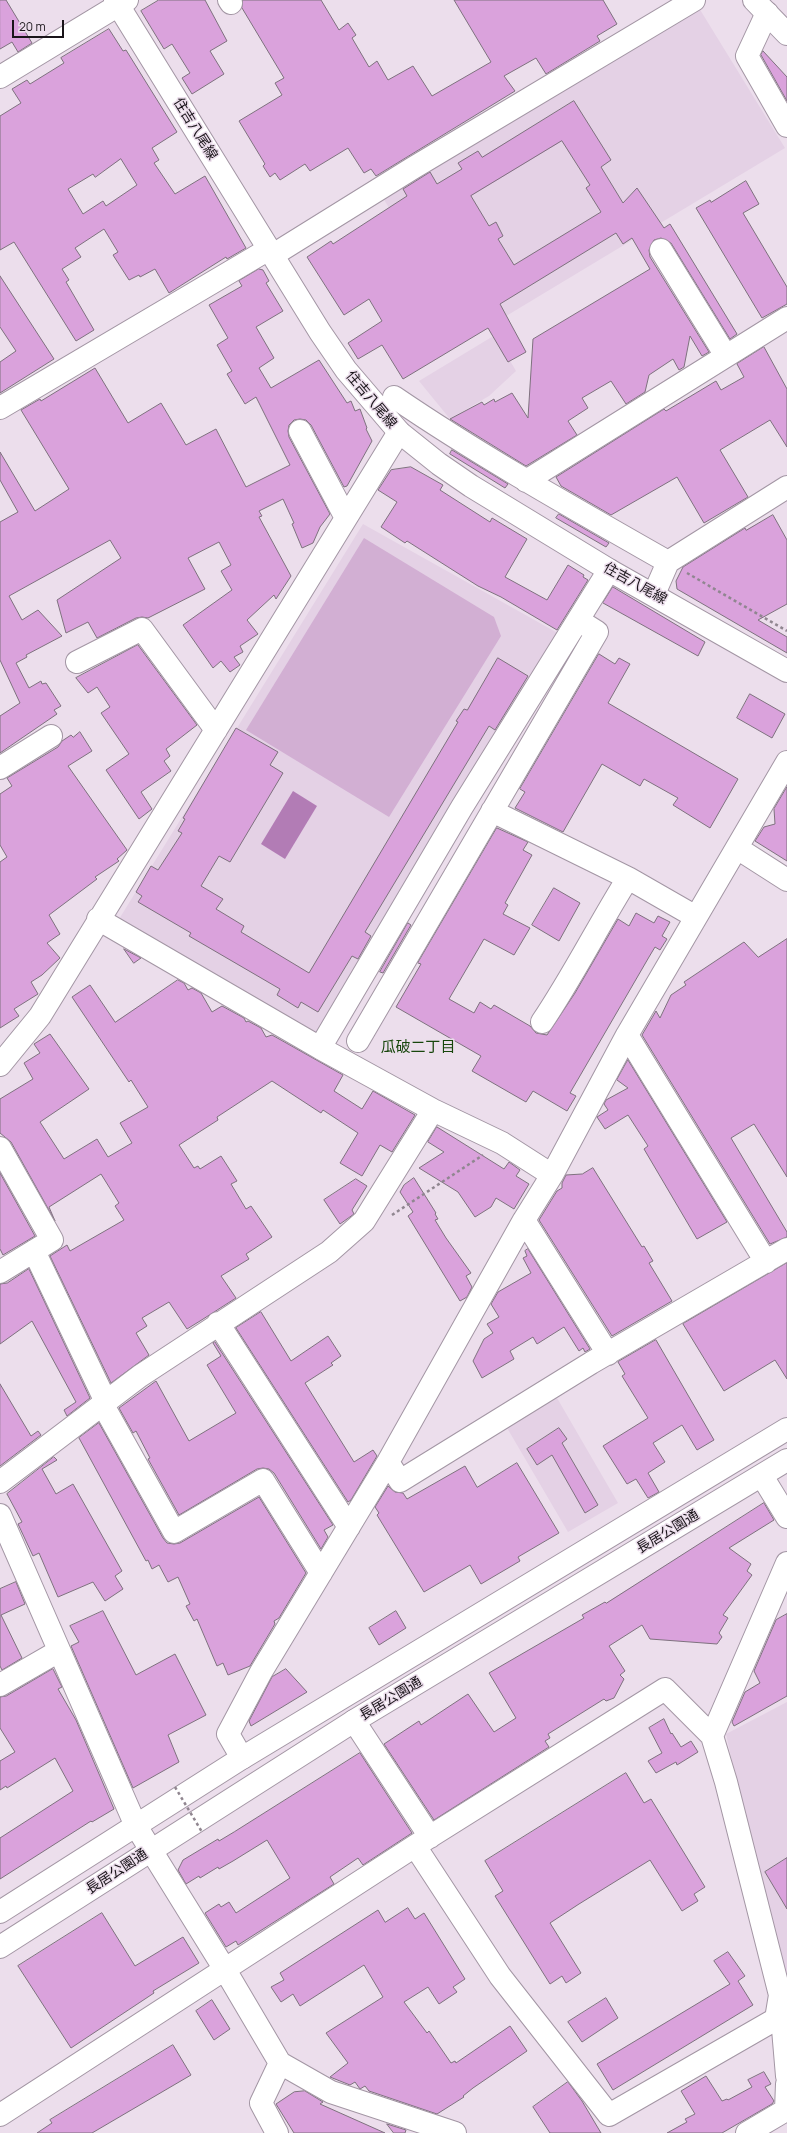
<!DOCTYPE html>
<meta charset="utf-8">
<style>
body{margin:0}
#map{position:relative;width:787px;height:2133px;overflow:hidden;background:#ecdeec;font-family:Manrope,sans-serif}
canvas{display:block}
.scale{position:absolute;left:12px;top:20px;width:52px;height:18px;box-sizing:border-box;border:2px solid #191419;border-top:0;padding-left:5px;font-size:12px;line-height:14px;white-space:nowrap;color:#191419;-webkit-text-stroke:3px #ecdeec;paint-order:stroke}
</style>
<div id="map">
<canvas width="787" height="2133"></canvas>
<div class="scale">20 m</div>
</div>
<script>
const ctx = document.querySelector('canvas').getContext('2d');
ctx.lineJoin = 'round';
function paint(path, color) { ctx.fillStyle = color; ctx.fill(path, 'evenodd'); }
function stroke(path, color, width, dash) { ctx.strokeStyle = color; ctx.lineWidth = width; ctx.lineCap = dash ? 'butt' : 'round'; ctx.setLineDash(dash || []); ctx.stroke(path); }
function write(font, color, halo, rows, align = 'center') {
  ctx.font = font + ' Manrope,"Noto Sans JP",sans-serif'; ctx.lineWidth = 3; ctx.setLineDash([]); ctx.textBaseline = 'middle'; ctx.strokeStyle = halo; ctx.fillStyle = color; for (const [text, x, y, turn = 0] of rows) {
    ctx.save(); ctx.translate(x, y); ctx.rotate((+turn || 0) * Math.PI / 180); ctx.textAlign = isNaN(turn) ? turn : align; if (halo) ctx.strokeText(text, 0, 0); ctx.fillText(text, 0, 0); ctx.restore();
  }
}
paint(new Path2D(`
 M 699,8 L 785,148 L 468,339 L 383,198 Z
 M 495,335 L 516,371 L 489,396 L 450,419 L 419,381 Z
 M 363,524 L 563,636 L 318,1040 L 116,924 Z
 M 553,1391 L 618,1503 L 568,1532 L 503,1421 Z
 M 787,1702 L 787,1975 L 757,1877 L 726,1734 Z`), '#e4d1e5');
paint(new Path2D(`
 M 364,538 L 494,617 L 501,636 L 389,817 L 246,730 Z`), '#d2afd3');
paint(new Path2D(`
 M 293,791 L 317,806 L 285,859 L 261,844 Z`), '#b27cb5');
const building = new Path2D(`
 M 0,0 L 6,0 L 32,43 L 18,52 L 12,42 L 0,49 Z
 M 159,0 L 205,0 L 227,41 L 210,51 L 224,74 L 192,94 L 182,78 L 190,73 L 172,44 L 164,49 L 141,11 Z
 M 243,0 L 321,0 L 339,30 L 348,23 L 356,35 L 352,38 L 369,67 L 377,61 L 388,80 L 413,66 L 432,96 L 491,62 L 454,0 L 603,0 L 617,24 L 597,36 L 600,41 L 546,74 L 536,58 L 504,76 L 515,91 L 376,176 L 371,169 L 364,173 L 348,148 L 310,171 L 305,164 L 280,180 L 275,173 L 270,177 L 263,166 L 265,164 L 239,121 L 282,95 L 275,83 L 284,78 L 242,8 Z
 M 109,29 L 123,51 L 126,50 L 177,132 L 152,148 L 159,160 L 154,163 L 175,194 L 205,176 L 246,248 L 227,259 L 226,257 L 169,293 L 155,269 L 140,277 L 139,275 L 129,280 L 113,255 L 118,252 L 104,229 L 75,248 L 81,257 L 62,269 L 69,280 L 66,282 L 94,330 L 76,341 L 14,242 L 0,250 L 0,116 L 21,103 L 12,89 L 27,80 L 30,84 L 64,63 L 61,58 ZM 121,159 L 137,185 L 106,206 L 103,201 L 83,214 L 68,189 L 93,174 L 95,177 Z
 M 763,51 L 787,77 L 787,101 L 761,55 Z
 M 574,101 L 611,160 L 601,167 L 623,203 L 637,188 L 664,228 L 670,224 L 737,334 L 730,339 L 671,243 L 661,238 L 654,240 L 649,250 L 650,257 L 709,352 L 702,356 L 690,336 L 684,367 L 679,370 L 673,359 L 649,375 L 645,392 L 626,404 L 611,381 L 582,398 L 588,408 L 568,421 L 577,435 L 526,466 L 450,419 L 482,402 L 484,405 L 494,399 L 495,402 L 512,393 L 528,418 L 533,339 L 650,269 L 632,238 L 623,244 L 616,233 L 500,304 L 526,352 L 508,362 L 488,328 L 403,379 L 382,345 L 358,359 L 348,343 L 382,321 L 369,299 L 344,315 L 307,257 L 331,241 L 333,244 L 407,196 L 403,189 L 430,172 L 437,184 L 462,169 L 458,163 L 478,151 L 482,157 ZM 562,141 L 590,185 L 586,188 L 601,212 L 514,265 L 498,239 L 503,236 L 496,222 L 489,226 L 471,196 Z
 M 746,181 L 759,204 L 743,213 L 787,287 L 787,304 L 762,318 L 696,208 L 710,200 L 711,202 Z
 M 259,269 L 263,270 L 269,281 L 266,283 L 283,311 L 256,327 L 274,358 L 259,368 L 271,388 L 319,360 L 347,403 L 351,401 L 355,411 L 360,409 L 367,428 L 366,429 L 372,441 L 347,486 L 344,487 L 311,425 L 306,420 L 300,419 L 294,420 L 289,425 L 288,431 L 289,437 L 330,514 L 320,527 L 313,543 L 302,548 L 292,524 L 294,523 L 283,499 L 259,511 L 262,516 L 259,517 L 291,576 L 276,599 L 274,595 L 247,620 L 258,634 L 240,646 L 243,652 L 234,657 L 240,665 L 230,672 L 221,661 L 213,668 L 183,625 L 232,590 L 221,571 L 231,565 L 219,542 L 188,558 L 205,589 L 148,618 L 142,617 L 136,618 L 97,638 L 88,622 L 66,633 L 57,600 L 121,558 L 110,540 L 9,596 L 22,620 L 38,610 L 62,636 L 26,655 L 27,657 L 16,663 L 29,688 L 41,681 L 42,684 L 46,683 L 61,706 L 54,710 L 57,714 L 0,753 L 0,716 L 20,703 L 0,660 L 0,522 L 18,512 L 0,480 L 0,452 L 35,511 L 69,489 L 21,410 L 40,399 L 41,401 L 95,368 L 128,423 L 161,403 L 186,445 L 216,429 L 246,487 L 290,465 L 256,397 L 245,404 L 227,374 L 232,371 L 217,345 L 228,338 L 209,305 L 242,286 L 239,281 Z
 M 0,276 L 54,359 L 0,393 L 0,362 L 16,351 L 0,327 Z
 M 764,347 L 787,389 L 787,447 L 770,420 L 720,450 L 748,497 L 704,523 L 677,477 L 611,515 L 561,486 L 556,477 L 664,409 L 666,411 L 716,381 L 721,390 L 744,377 L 737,364 Z
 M 452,450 L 508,484 L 505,488 L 450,454 Z
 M 411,467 L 443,485 L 440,490 L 490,522 L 492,518 L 527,539 L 505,577 L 547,600 L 568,565 L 584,575 L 583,577 L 588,580 L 557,630 L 501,597 L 478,586 L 407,541 L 405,543 L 381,527 L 397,502 L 378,490 L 391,470 Z
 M 559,514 L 609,543 L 606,547 L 556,518 Z
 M 773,515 L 787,540 L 787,604 L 758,620 L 787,637 L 787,653 L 677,589 L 676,581 L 683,567 L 745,528 L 746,530 Z
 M 613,587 L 705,642 L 698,656 L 603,603 Z
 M 138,645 L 197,725 L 166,749 L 170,756 L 164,761 L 171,771 L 141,792 L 152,809 L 139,819 L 106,770 L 129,754 L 101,713 L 110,707 L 97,687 L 88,693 L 76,678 Z
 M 599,654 L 615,664 L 619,658 L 630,664 L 608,703 L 738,779 L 710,828 L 673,805 L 678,798 L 644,779 L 640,786 L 602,764 L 563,832 L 515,808 L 525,792 L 520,789 Z
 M 498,658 L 528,676 L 495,730 L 489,726 L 365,932 L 371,936 L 358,959 L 352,956 L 318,1012 L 301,1002 L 298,1008 L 277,995 L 280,989 L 189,936 L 191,933 L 138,902 L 142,896 L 136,892 L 151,866 L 158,870 L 182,833 L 178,831 L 185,819 L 183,818 L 236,728 L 278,752 L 270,765 L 283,773 L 230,862 L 219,856 L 201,886 L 223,899 L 216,909 L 244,926 L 241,932 L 309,973 L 458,722 L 456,721 L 464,709 L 467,710 Z
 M 750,694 L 785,714 L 772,738 L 737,718 Z
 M 80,732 L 92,751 L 68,766 L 127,850 L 117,859 L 119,861 L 95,877 L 97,879 L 49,915 L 60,934 L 47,943 L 60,958 L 42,975 L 31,982 L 38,994 L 14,1009 L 19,1016 L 0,1028 L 0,862 L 7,857 L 0,845 L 0,794 L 12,786 L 7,778 L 58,747 L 62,741 L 71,735 L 73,737 Z
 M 787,787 L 787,861 L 755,841 L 764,827 L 775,824 L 774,809 Z
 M 497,828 L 528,842 L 523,850 L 532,855 L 505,903 L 508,905 L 503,914 L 530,928 L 514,955 L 484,939 L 449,999 L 474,1013 L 480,1002 L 491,1009 L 494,1005 L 530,1026 L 536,1033 L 547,1035 L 575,993 L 618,919 L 629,926 L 636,913 L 654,923 L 658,916 L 670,922 L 662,936 L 667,939 L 660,950 L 655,947 L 649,957 L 570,1093 L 576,1096 L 567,1111 L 533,1091 L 526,1102 L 472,1071 L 481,1056 L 396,1007 L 421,964 L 418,963 Z
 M 554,888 L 580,903 L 559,941 L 532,925 Z
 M 408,923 L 411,925 L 383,973 L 380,972 Z
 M 787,939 L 787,1177 L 754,1124 L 731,1138 L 787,1232 L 787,1237 L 770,1244 L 642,1035 L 656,1011 L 660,1018 L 671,995 L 686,985 L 684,982 L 744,942 L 758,957 Z
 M 124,949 L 141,958 L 134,963 Z
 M 178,980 L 184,983 L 188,990 L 192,988 L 201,993 L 212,1012 L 222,1006 L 244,1018 L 246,1022 L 248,1021 L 261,1028 L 266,1037 L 272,1035 L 343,1075 L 334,1091 L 362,1109 L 373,1091 L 415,1115 L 392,1152 L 380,1145 L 362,1176 L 340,1163 L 358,1133 L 323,1110 L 321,1113 L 272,1081 L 217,1117 L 218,1120 L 179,1145 L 194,1168 L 198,1166 L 200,1169 L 221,1156 L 237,1181 L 231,1184 L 246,1209 L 251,1206 L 272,1237 L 246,1254 L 249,1259 L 221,1276 L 236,1298 L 200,1321 L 187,1329 L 169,1302 L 142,1318 L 147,1326 L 136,1333 L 149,1355 L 111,1383 L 50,1256 L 67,1245 L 70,1251 L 124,1220 L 115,1206 L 119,1203 L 101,1174 L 49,1207 L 55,1221 L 11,1142 L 0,1133 L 0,1099 L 33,1079 L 24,1063 L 40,1053 L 34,1044 L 50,1034 L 89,1089 L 40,1122 L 64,1159 L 97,1139 L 108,1157 L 132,1143 L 120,1123 L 148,1107 L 131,1080 L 129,1082 L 72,997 L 90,985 L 115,1022 Z
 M 628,1060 L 727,1222 L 697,1239 L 644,1149 L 648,1146 L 628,1115 L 605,1129 L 597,1117 L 608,1110 L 604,1104 L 606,1100 L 628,1088 L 617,1080 Z
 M 437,1127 L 504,1169 L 509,1162 L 520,1170 L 516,1176 L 529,1184 L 514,1209 L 496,1198 L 491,1207 L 475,1217 L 458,1192 L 419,1168 L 444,1152 L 428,1142 Z
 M 593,1168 L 642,1247 L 644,1246 L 653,1261 L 649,1263 L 672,1301 L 612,1336 L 539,1220 L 557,1191 L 562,1188 L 562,1183 L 566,1175 L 582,1174 Z
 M 0,1173 L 35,1236 L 3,1255 L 0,1249 Z
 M 414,1178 L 436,1213 L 435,1214 L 438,1219 L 435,1220 L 446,1238 L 471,1273 L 466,1276 L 472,1287 L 467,1297 L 460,1301 L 408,1216 L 413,1212 L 400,1192 L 404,1185 Z
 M 356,1179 L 367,1186 L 352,1210 L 354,1214 L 340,1224 L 324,1200 Z
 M 528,1249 L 590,1349 L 585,1352 L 583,1348 L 579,1351 L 564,1327 L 537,1344 L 533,1337 L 510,1351 L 514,1359 L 482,1378 L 473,1361 L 484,1339 L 493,1333 L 487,1324 L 499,1317 L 491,1304 L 498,1292 L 531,1273 L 523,1258 L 527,1256 L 525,1251 Z
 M 787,1263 L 787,1379 L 775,1360 L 724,1391 L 683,1324 Z
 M 29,1269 L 90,1398 L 67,1416 L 64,1410 L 76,1402 L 32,1321 L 0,1344 L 0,1284 L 7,1283 Z
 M 261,1312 L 291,1361 L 328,1336 L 341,1356 L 331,1363 L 333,1365 L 305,1383 L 354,1462 L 373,1450 L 377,1456 L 351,1500 L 348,1502 L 236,1328 Z
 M 656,1340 L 714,1440 L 697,1450 L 682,1425 L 653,1443 L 665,1462 L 648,1473 L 659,1492 L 648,1498 L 636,1479 L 627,1484 L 603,1446 L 648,1418 L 622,1376 L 625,1374 L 618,1362 Z
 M 215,1342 L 333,1525 L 324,1530 L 328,1537 L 321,1549 L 274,1473 L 269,1469 L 263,1468 L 257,1469 L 179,1515 L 148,1459 L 150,1458 L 136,1431 L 133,1433 L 119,1408 L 156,1381 L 189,1441 L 236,1413 L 207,1365 L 221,1356 L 213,1343 Z
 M 0,1384 L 31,1436 L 38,1431 L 41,1435 L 0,1466 Z
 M 99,1423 L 163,1538 L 167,1543 L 174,1544 L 180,1543 L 259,1497 L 306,1573 L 279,1618 L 274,1621 L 275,1624 L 250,1666 L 228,1675 L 223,1663 L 217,1666 L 197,1619 L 194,1621 L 186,1606 L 190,1604 L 178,1577 L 168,1582 L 159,1565 L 152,1569 L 148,1560 L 146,1561 L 79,1438 Z
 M 559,1428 L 567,1439 L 562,1443 L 598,1505 L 585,1513 L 552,1455 L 537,1465 L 527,1449 Z
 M 54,1457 L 57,1460 L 42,1469 L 56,1494 L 73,1484 L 122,1571 L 115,1576 L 123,1589 L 105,1601 L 93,1582 L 58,1597 L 39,1553 L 33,1556 L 18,1524 L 22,1522 L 7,1494 Z
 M 517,1463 L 559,1533 L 518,1557 L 520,1561 L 481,1584 L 470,1565 L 424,1592 L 377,1515 L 379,1513 L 375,1507 L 388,1486 L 395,1492 L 403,1493 L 407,1499 L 465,1466 L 477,1487 Z
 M 764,1503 L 774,1520 L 729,1548 L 751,1564 L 747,1571 L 752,1575 L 723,1615 L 728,1618 L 719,1633 L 722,1637 L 717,1644 L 650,1639 L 642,1625 L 609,1646 L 625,1671 L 620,1675 L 624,1679 L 614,1698 L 606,1701 L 604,1699 L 548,1734 L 550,1738 L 545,1741 L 549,1747 L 434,1820 L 384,1744 L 419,1721 L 421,1725 L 468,1694 L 494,1732 L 516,1718 L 489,1673 L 584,1618 L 582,1615 L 605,1602 L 606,1603 Z
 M 16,1582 L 25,1604 L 1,1615 L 22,1658 L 2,1670 L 0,1666 L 0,1589 Z
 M 103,1611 L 136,1675 L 175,1654 L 206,1715 L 168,1735 L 179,1762 L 133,1788 L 71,1646 L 79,1642 L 70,1626 Z
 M 396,1611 L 406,1628 L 379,1645 L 369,1628 Z
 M 787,1614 L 787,1696 L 734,1726 L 732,1722 L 745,1692 L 760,1683 L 754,1671 L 776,1620 Z
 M 53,1669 L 62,1687 L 58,1689 L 76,1720 L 114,1809 L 92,1822 L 91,1821 L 0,1879 L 0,1838 L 73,1791 L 55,1758 L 7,1788 L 6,1786 L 0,1790 L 0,1761 L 15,1752 L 0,1728 L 0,1697 L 6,1696 Z
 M 286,1669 L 307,1692 L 251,1726 L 249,1721 L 272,1677 Z
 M 664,1719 L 671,1734 L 672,1733 L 681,1747 L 691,1741 L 698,1752 L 677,1765 L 676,1762 L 656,1773 L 648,1761 L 662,1753 L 649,1728 Z
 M 360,1753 L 412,1833 L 363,1865 L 358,1858 L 330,1877 L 334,1884 L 238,1945 L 236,1941 L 226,1947 L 205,1913 L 219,1904 L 221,1907 L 229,1902 L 236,1913 L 290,1878 L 267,1840 L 233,1861 L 219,1869 L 218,1867 L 200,1878 L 199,1876 L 186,1884 L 178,1870 L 183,1860 L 218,1839 L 219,1841 L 234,1832 Z
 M 626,1773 L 644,1803 L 651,1799 L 705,1887 L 694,1894 L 698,1901 L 682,1911 L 650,1860 L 579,1904 L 550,1923 L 581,1973 L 566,1983 L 562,1976 L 550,1984 L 495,1896 L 503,1891 L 485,1861 Z
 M 787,1858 L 787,1909 L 765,1872 Z
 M 408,1908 L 415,1919 L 424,1913 L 465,1979 L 453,1987 L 457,1992 L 439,2004 L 428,1987 L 404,2002 L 427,2033 L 429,2031 L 451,2063 L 455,2061 L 456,2063 L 510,2026 L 527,2051 L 473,2088 L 463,2096 L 464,2097 L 437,2114 L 369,2091 L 365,2086 L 360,2089 L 355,2082 L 350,2085 L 330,2077 L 348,2063 L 326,2033 L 383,1997 L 364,1965 L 300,2006 L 293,1994 L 281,2002 L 271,1987 L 284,1980 L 280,1973 L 378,1910 L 385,1922 Z
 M 102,1913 L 135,1966 L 183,1937 L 199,1963 L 153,1991 L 154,1993 L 71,2048 L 18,1966 Z
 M 728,1952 L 745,1976 L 738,1981 L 753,2005 L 613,2090 L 597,2064 L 730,1984 L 714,1961 Z
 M 606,1998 L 618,2018 L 582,2042 L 568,2022 Z
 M 212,2000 L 230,2029 L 214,2040 L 196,2011 Z
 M 173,2045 L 191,2075 L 92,2133 L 37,2133 L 52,2123 L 50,2120 Z
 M 764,2072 L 771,2084 L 765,2087 L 774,2101 L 772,2104 L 722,2133 L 667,2133 L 687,2122 L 685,2119 L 695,2114 L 681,2091 L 706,2076 L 722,2101 L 727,2099 L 728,2100 L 752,2087 L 748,2080 Z
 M 568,2082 L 582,2101 L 601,2133 L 550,2133 L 533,2107 Z
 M 305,2091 L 323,2102 L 320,2104 L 385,2133 L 294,2133 L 276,2104 L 294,2092 Z
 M 387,2124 L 406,2130 L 405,2133 L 394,2133 Z`);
paint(building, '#daa2dc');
stroke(building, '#7e717e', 1);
const minor = new Path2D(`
 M 229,0 L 231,3
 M 767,13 L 747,56 L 787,126
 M 0,77 L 127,0
 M 661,250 L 726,356
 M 273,255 L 413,168 L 694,0
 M 394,397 C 482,457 575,509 668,562
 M 0,408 L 269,249
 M 300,431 L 346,518
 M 526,481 L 787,318
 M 654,594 L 668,562 L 787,487
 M 77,662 L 142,629 L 216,730
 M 0,768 L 51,736
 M 492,811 L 628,878 L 696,917
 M 737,848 L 787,880
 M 98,919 L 320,1048 L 433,1110 L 502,1143 L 552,1175
 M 542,1022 C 573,976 598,926 628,878
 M 627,1035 L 766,1262
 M 358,1041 L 597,632 L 578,620
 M 320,1048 L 462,807 L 609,570
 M 0,1065 L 40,1016 L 399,432
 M 0,1148 L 52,1240 L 0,1272
 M 524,1220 L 608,1354
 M 34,1251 L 106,1402
 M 218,1323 L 349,1527
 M 103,1405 L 174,1532 L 263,1480 L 321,1573
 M 388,1462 L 400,1481 L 591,1363 L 787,1249
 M 762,1476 L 787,1517
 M 0,1482 L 140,1376 L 329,1252 L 364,1221 L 433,1110
 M 0,1515 L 136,1826 L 224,1968 L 280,2063 L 331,2092 L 455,2133
 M 0,1685 L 59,1651
 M 354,1721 L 430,1837
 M 712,1736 L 787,1563
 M 242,1758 L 228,1734 L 261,1672 L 388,1462 L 524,1220 L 552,1175 L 627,1035 L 787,762
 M 415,1846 L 500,1976 L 609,2115 L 776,2019
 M 0,2115 L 415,1846 L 665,1689 L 712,1736 L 726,1782 L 780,1995 L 776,2019 L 783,2029 L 787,2076
 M 277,2133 L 261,2103 L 280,2063
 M 747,2133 L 786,2110 L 787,2084`);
const major = new Path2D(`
 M 115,0 L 320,332 L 346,370 L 399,432 L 439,464 L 471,486 L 609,570 L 787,671
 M 0,1912 L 242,1758 L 787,1429
 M 0,1947 L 354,1721 L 787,1460`);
const highway = new Path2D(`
 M 754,0 L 787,34`);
stroke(minor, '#a396a4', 24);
stroke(major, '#a396a4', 24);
stroke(highway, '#a396a4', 24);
stroke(new Path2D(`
 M 687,573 L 787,631
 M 392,1215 L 483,1155`), '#908690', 2.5, [3, 3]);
stroke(minor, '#fff', 22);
stroke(major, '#fff', 22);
stroke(highway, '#fff', 22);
stroke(new Path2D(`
 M 175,1787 L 202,1832`), '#908690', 2.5, [3, 3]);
write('14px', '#191419', '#ecdeec', [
 ["住吉八尾線",195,129,58],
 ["住吉八尾線",371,400,50],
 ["住吉八尾線",635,584,29],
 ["長居公園通",668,1532,-31],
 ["長居公園通",391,1699,-31],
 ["長居公園通",117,1872,-33]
]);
write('15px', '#17460c', '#ecdeec', [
 ["瓜破二丁目",418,1048]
]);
</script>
